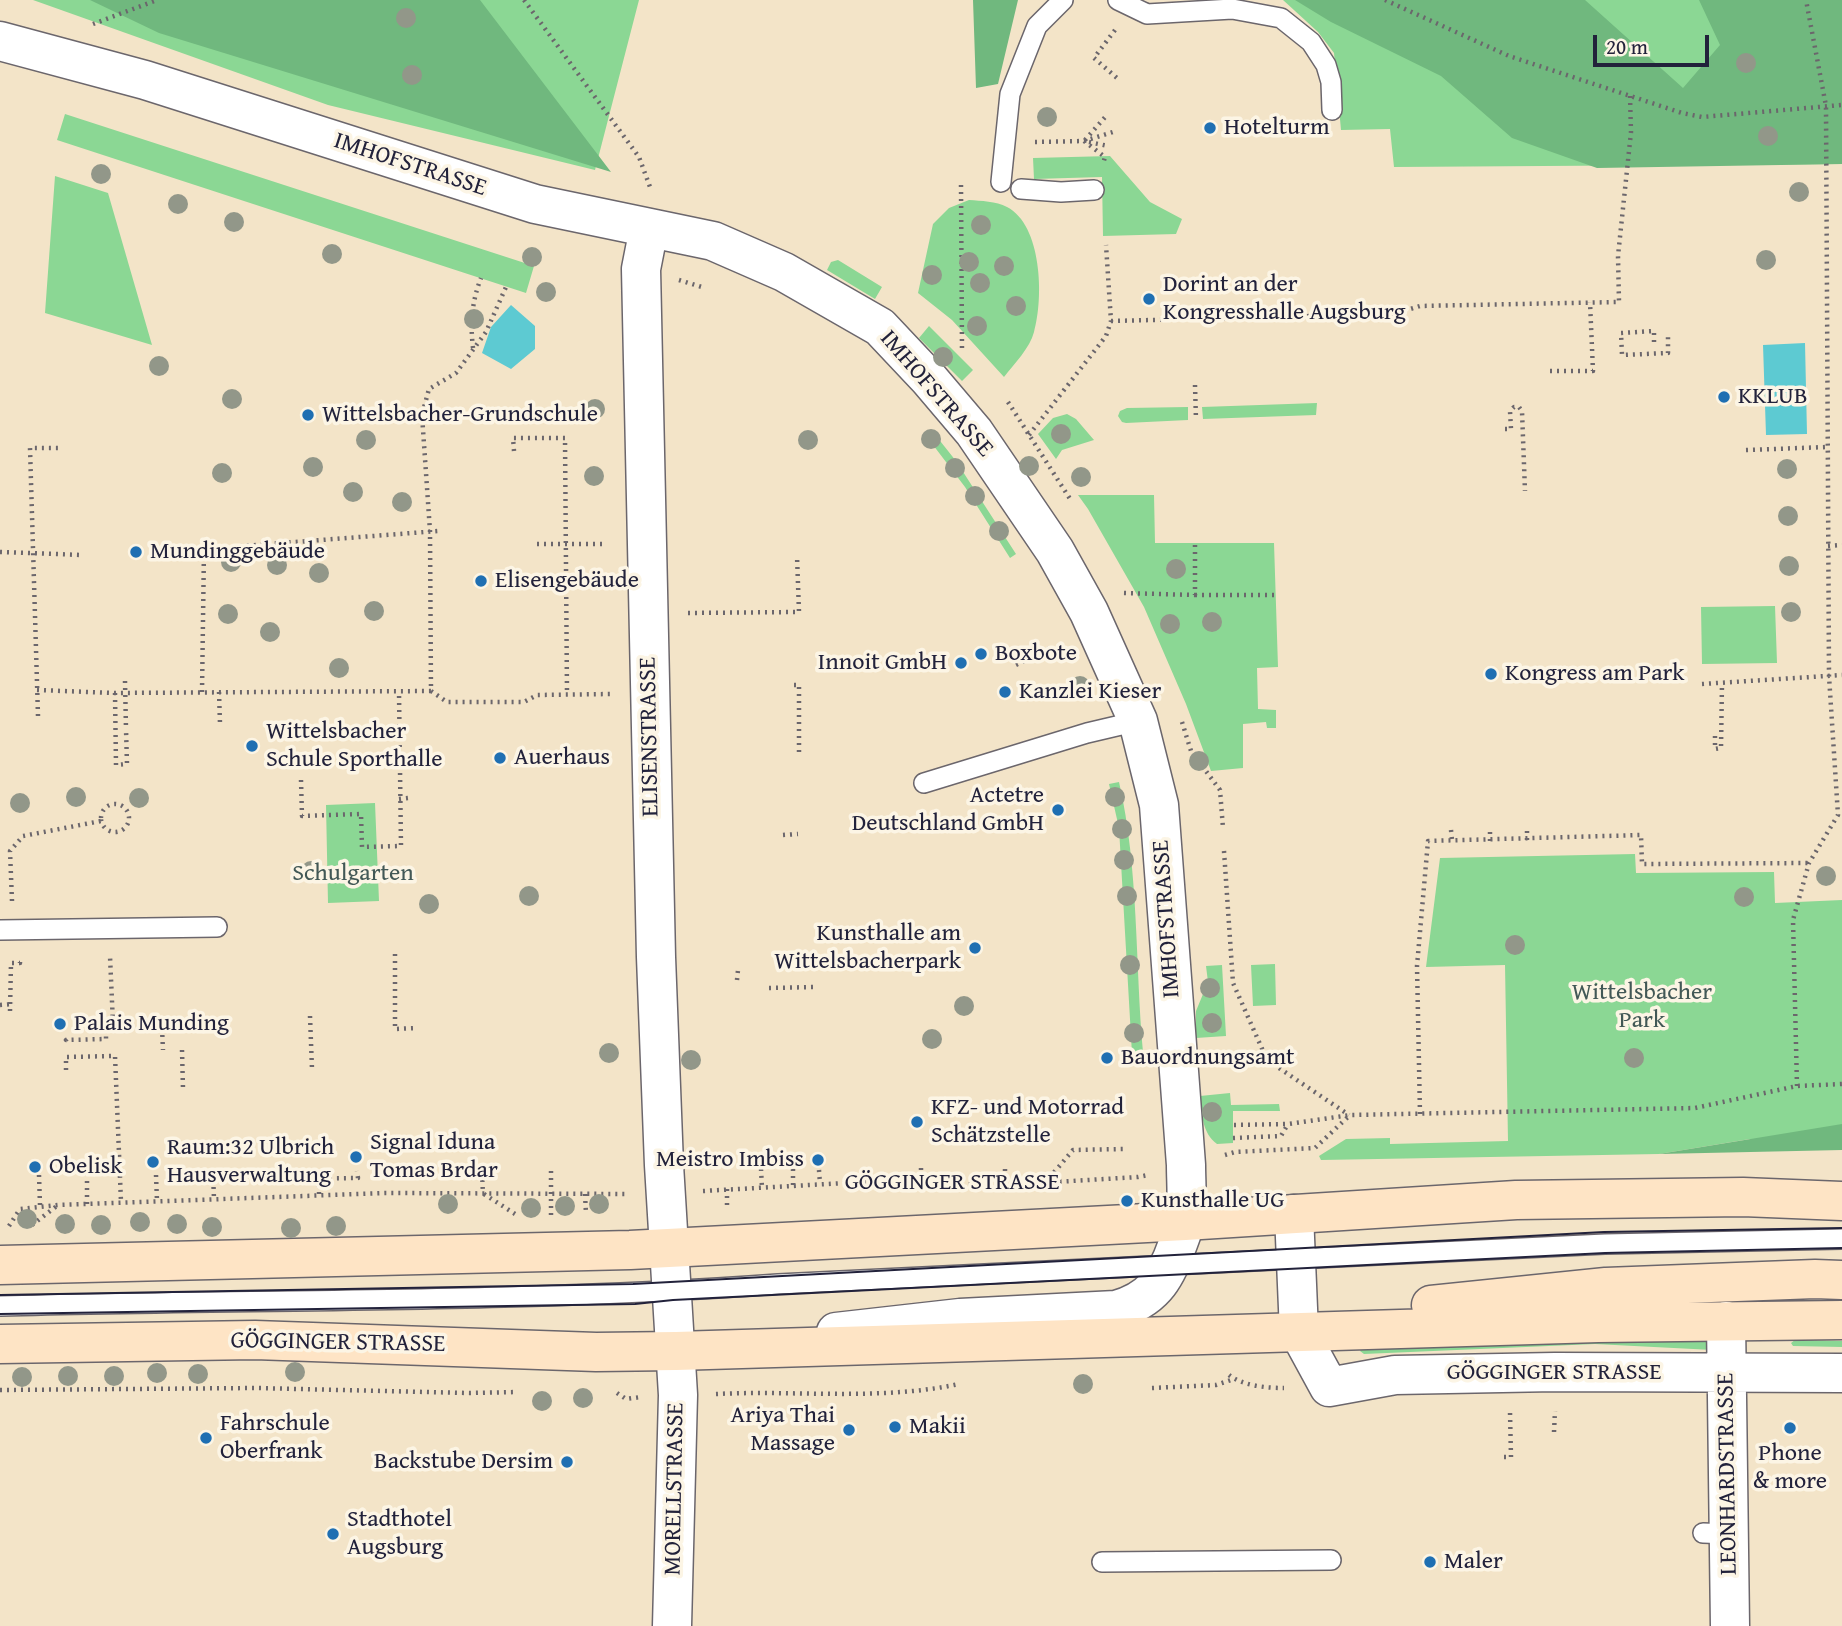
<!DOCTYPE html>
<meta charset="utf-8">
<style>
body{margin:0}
#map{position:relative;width:1842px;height:1626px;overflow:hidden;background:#f3e4c8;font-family:"Gentium Book Plus",serif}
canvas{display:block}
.scale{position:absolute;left:1593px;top:35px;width:116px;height:32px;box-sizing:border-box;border:4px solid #22223b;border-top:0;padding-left:9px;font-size:21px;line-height:24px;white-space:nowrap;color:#22223b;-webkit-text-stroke:5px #fcf5e5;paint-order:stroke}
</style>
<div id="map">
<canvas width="1842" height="1626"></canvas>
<div class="scale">20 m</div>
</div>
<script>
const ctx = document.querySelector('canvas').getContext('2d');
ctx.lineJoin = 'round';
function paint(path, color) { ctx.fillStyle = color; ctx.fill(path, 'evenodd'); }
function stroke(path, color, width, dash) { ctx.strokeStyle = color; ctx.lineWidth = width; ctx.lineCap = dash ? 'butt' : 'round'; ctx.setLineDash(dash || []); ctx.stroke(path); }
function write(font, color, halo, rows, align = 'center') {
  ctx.font = font + ' "Gentium Book Plus",serif'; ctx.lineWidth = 7; ctx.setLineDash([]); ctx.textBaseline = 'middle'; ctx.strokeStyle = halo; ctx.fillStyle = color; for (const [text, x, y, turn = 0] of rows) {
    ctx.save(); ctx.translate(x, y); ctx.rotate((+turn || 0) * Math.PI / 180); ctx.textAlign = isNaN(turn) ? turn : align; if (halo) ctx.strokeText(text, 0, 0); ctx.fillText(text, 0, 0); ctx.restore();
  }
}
paint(new Path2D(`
 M 33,0 L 639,0 L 595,170 L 328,105 Z
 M 1283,0 L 1842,0 L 1842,164 L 1394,167 L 1390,129 L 1341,130 L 1334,53 L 1318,32 Z
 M 65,114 L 534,266 L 526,293 L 57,140 Z
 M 1110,156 L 1150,202 L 1182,219 L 1176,234 L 1103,236 L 1102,177 L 1034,179 L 1033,158 Z
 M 55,176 L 108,193 L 152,345 L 45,313 Z
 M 969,200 C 981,201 996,201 1007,207 C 1042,225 1044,298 1034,332 C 1030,348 1014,364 1004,377 L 952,320 L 918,293 L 933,224 L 949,208 Z
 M 838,260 L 882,287 L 875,299 L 827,270 L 831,262 Z
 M 929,326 L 973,370 L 962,381 L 919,338 Z
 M 1317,403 L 1316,415 L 1203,419 L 1202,407 Z
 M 1188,407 L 1188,420 L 1126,423 L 1122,422 L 1118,416 L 1120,411 L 1127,408 Z
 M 1067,414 L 1076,419 L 1094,440 L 1062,450 L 1056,459 L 1038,434 L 1053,418 Z
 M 933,432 L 956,461 L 1016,554 L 1010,558 L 965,487 L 927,437 Z
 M 1078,495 L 1154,495 L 1155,543 L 1274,543 L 1278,667 L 1257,668 L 1258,709 L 1276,710 L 1276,728 L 1267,728 L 1266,722 L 1243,724 L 1243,768 L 1211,771 L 1186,704 L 1144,607 L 1088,509 Z
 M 1775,606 L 1777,663 L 1702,664 L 1701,607 Z
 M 1119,782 C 1139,868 1135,964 1143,1052 L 1132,1054 L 1119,828 L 1109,784 Z
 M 375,803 L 379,901 L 328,903 L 326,805 Z
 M 1635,854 L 1636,873 L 1774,872 L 1775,903 L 1842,900 L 1842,1143 L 1750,1139 L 1659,1154 L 1321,1160 L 1319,1156 L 1346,1139 L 1390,1138 L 1390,1144 L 1508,1141 L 1505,965 L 1426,967 L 1440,858 Z
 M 1275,964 L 1276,1005 L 1253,1006 L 1251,965 Z
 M 1222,965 L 1226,1036 L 1196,1038 L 1196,1011 L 1208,982 L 1206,966 Z
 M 1230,1093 L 1231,1105 L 1279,1104 L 1280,1111 L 1233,1111 L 1233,1143 L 1217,1144 C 1202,1133 1202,1114 1200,1096 Z
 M 1712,1340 L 1713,1350 L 1595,1344 L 1364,1354 L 1360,1351 L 1363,1347 Z
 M 1795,1340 L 1842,1341 L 1842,1347 L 1793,1346 L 1791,1343 Z`), '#8bd794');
paint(new Path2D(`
 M 90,0 L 480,0 L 611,172 L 159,33 Z
 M 973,0 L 1018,0 L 998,84 L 976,88 Z
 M 1295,0 L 1585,0 L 1683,88 L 1720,45 L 1699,0 L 1842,0 L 1842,164 L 1597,168 L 1512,138 L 1441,76 L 1331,22 Z
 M 1842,1124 L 1842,1150 L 1659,1154 Z`), '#70b87e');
paint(new Path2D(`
 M 511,305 L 535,326 L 535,349 L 511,369 L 482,353 L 491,327 Z
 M 1805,343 L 1807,434 L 1766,435 L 1763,345 Z`), '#5dcad2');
const lane = new Path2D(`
 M 1118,0 L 1147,14 L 1232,9 L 1281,18 L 1311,42 L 1326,65 L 1331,82 L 1332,110
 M 1001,182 L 1010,94 L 1037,26 L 1063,0
 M 1021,189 L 1061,192 L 1094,190
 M 924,783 L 1087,733 L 1138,721
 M 0,930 L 217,927
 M 0,1306 C 260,1299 519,1303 778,1284 L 1605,1244 L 1842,1239
 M 1703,1533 L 1729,1534
 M 1102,1562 L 1331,1560`);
const street = new Path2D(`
 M 0,41 L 145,80 L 535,204 L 713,241 L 784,272 L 880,327 L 929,379 L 974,432 L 1055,551 L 1089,612 L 1138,721 L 1159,805 L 1186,1165 C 1186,1183 1188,1202 1185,1220 C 1184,1229 1180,1238 1177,1246 C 1165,1280 1152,1300 1116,1310 L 960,1318 L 836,1332
 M 649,228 L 641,269 L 656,957 L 664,1165 L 678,1395 L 672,1626
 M 1294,1214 L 1299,1332 L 1329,1387 L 1395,1375 L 1555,1372 L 1842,1373
 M 1726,1321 L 1730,1626`);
const secondary = new Path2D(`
 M 0,1265 L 630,1250 L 1185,1221 L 1516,1200 L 1743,1197 L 1842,1201
 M 1431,1305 L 1606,1287 L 1815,1279 L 1842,1280
 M 0,1344 L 255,1340 L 596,1352 L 676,1351 L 1598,1323 L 1842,1320`);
stroke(lane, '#6b666c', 22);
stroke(street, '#6b666c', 41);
stroke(secondary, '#6b666c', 41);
stroke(new Path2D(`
 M 524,0 L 639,157 L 650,187
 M 1385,0 L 1509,56 L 1682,113 L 1702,117 L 1842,105
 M 93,24 L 157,0
 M 1115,30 L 1094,58 L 1117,78
 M 1085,140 L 1106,116
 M 1084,141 L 1105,157 L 1103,164
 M 1035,142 L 1084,141 L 1113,132
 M 1089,142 L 1108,146
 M 961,185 L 962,349
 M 679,280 L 705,288
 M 1111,321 L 1394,314 L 1420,306 L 1619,302 L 1618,256 L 1631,132 L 1630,96
 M 1654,342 L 1654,331 L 1621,333 L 1622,355 L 1668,353 L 1668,336
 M 473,348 C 470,323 472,301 481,278
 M 1550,371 L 1593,371 L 1590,302
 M 1195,385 L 1196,420
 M 1008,402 L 1072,502
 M 1505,429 L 1511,429 L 1510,411 L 1514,407 L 1519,407 L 1522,411 L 1525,491
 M 1029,435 L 1106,336 L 1111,321 L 1106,245
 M 1746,450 L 1827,447
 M 514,451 L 513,438 L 565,438 L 567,694
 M 537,544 L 607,544
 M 1828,546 L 1842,545
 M 191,550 L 438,531
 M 0,552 L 82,555
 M 1124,593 L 1195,595 L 1195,540
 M 1195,595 L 1278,595
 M 688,613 L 799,612 L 797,556
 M 1016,665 L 1050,648
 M 1702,684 L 1842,675
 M 794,685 L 799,685 L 799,756
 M 37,690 L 115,693 L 431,691 L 430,531 L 422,415 L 429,389 L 456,373 L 486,332 L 506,287
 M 431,691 L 447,702 L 524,702 L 537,695 L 611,694
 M 202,692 L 204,549
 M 219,692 L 220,724
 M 115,693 L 116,765 L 127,764 L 126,729
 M 38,716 L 30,448 L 58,448
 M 1182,722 L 1191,751 L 1220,790 L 1223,828
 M 1715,736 L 1715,749 L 1721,748 L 1722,683
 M 301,780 L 302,816 L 361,814 L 362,847 L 401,846 L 399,692
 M 399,799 L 408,798
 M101 818a14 14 0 1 1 28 0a14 14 0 1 1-28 0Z
 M 1451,830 L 1452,840
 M 783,835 L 798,834
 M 1527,840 L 1527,828
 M 1490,841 L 1490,828
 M 1224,851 L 1233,983 L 1267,1060 L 1349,1115
 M 12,901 L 10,851 L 23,836 L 101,821
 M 395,954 L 395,1029 L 418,1028
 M 737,980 L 738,970
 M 769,988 L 815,987
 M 0,1005 L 14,1004
 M 10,1011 L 11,963 L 20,963 L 20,959
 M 310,1016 L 312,1069
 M 162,1028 L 163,1050
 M 67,1039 L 66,1040 L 106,1039 L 106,1025 L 113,1024 L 110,956
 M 182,1050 L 183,1089
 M 66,1070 L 66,1057 L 115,1056 L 121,1202
 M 1797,1086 L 1793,920 L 1809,863 L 1838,815 L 1829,676 L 1826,106 L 1806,0
 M 1420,1114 L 1417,966 L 1428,841 L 1641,835 L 1642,864 L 1809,863
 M 1234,1125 L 1288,1124 L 1350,1115 L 1695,1108 L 1797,1086 L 1842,1084
 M 1233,1138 L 1281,1136 L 1288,1124
 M 1225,1155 L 1235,1152 L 1315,1148 L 1350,1115
 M 921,1168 L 921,1182
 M 761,1169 L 762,1188
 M 793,1169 L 793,1186
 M 819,1170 L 820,1184
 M 276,1171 L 275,1179 L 358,1178 L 357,1171
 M 551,1171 L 551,1215
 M 213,1173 L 214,1199
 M 482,1173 L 483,1194
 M 39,1175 L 40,1205
 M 156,1175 L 157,1201
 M 319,1178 L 319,1196
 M 863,1182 L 863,1168
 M 1045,1183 L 1073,1150 L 1123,1149
 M 1005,1185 L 1005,1169
 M 727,1189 L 727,1207
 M 703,1191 L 863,1182 L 1005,1185 L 1138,1177 L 1148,1175
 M 484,1194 L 515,1214
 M 585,1194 L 586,1214
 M 87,1204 L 87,1173
 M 32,1225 L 58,1205
 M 9,1226 L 20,1209 L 58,1205 L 386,1193 L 628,1194
 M 1229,1375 C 1243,1386 1267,1388 1284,1388
 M 1152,1388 L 1216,1385 L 1234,1379
 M 0,1390 L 256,1388 L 469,1393 L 517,1392
 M 617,1393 L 626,1399 L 641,1397
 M 716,1394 C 796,1390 880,1401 959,1384
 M 1554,1432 L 1555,1411
 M 1504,1457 L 1511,1457 L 1510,1412`), '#6b666c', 4.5, [2, 5]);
stroke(lane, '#fff', 19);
stroke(street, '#fff', 38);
stroke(secondary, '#fee4c5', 38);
stroke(new Path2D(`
 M 0,1295 L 633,1284 L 1604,1232 L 1842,1228
 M 0,1314 L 635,1304 L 673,1300 L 1605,1253 L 1842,1248`), '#22223b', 2);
stroke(new Path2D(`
 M 125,681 L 126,729`), '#6b666c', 4.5, [2, 5]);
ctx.fillStyle = '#929789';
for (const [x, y] of [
 [406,18],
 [1746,63],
 [412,75],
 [1047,117],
 [1768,136],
 [101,174],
 [1799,192],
 [178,204],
 [234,222],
 [981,225],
 [332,254],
 [532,257],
 [1766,260],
 [969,262],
 [1004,266],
 [932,275],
 [980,283],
 [546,292],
 [1016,306],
 [474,319],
 [977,326],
 [943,357],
 [159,366],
 [232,399],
 [595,409],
 [1061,434],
 [931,439],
 [366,440],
 [808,440],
 [1029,466],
 [313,467],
 [955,468],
 [1787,469],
 [222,473],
 [594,476],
 [1081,477],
 [353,492],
 [975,496],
 [402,502],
 [1788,516],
 [999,531],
 [231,562],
 [277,565],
 [1789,566],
 [1176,569],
 [319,573],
 [374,611],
 [1791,612],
 [228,614],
 [1212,622],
 [1170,624],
 [270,632],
 [339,668],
 [1080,686],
 [1199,761],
 [76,797],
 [1115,797],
 [139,798],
 [20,803],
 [1122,829],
 [1124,860],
 [311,871],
 [1826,876],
 [529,896],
 [1127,896],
 [1744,897],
 [429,904],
 [1515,945],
 [1130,965],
 [1210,988],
 [964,1006],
 [1212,1023],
 [1134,1033],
 [932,1039],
 [609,1053],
 [1634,1058],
 [691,1060],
 [1212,1112],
 [448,1204],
 [599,1204],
 [565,1206],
 [531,1208],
 [27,1219],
 [140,1222],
 [65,1224],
 [177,1224],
 [101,1225],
 [336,1226],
 [212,1227],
 [291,1228],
 [295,1372],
 [157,1373],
 [198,1374],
 [68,1376],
 [114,1376],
 [22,1377],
 [1083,1384],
 [583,1398],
 [542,1401]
]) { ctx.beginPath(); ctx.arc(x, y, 10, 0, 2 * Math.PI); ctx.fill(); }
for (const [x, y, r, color] of [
 [1210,128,7,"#1f6fb2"],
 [1149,299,7,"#1f6fb2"],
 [1724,397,7,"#1f6fb2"],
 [308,415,7,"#1f6fb2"],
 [136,552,7,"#1f6fb2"],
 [481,581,7,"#1f6fb2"],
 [981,654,7,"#1f6fb2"],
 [961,663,7,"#1f6fb2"],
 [1491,674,7,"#1f6fb2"],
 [1005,692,7,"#1f6fb2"],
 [252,746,7,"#1f6fb2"],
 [500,758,7,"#1f6fb2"],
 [1058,810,7,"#1f6fb2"],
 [975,948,7,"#1f6fb2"],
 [60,1024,7,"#1f6fb2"],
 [1107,1058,7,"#1f6fb2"],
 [917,1122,7,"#1f6fb2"],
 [356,1157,7,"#1f6fb2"],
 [818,1160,7,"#1f6fb2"],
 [153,1162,7,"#1f6fb2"],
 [35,1167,7,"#1f6fb2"],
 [1127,1201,7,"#1f6fb2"],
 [895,1427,7,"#1f6fb2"],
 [1790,1428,7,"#1f6fb2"],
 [849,1430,7,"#1f6fb2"],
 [206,1438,7,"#1f6fb2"],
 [567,1462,7,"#1f6fb2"],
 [333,1534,7,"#1f6fb2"],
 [1430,1562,7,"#1f6fb2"]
]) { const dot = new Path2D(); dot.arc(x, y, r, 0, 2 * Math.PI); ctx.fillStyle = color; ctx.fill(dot); stroke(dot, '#fcf5e5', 2.5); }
write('24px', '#22223b', '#fcf5e5', [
 ["Hotelturm",1224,128],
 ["Dorint an der",1163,285],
 ["Kongresshalle Augsburg",1163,313],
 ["KKLUB",1738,397],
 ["Wittelsbacher-Grundschule",322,415],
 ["Mundinggebäude",150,552],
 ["Elisengebäude",495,581],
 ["Boxbote",995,654],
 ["Innoit GmbH",947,663,"right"],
 ["Kongress am Park",1505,674],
 ["Kanzlei Kieser",1019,692],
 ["Wittelsbacher",266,732],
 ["Schule Sporthalle",266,760],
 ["Auerhaus",514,758],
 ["Actetre",1044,796,"right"],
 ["Deutschland GmbH",1044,824,"right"],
 ["Kunsthalle am",961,934,"right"],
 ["Wittelsbacherpark",961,962,"right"],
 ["Palais Munding",74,1024],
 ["Bauordnungsamt",1121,1058],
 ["KFZ- und Motorrad",931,1108],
 ["Schätzstelle",931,1136],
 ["Signal Iduna",370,1143],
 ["Tomas Brdar",370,1171],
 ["Raum:32 Ulbrich",167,1148],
 ["Hausverwaltung",167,1176],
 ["Meistro Imbiss",804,1160,"right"],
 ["Obelisk",49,1167],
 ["Kunsthalle UG",1141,1201],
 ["Ariya Thai",835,1416,"right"],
 ["Massage",835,1444,"right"],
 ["Fahrschule",220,1424],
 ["Oberfrank",220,1452],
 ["Makii",909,1427],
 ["Phone",1790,1454,"center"],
 ["& more",1790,1482,"center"],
 ["Backstube Dersim",553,1462,"right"],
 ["Stadthotel",347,1520],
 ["Augsburg",347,1548],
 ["Maler",1444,1562]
], 'left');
write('24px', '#22223b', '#fcf5e5', [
 ["IMHOFSTRASSE",410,165,18],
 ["IMHOFSTRASSE",936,394,49],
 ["ELISENSTRASSE",650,737,-91],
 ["IMHOFSTRASSE",1167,919,-94],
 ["GÖGGINGER STRASSE",952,1183],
 ["GÖGGINGER STRASSE",338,1343,1],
 ["GÖGGINGER STRASSE",1554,1373],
 ["LEONHARDSTRASSE",1728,1474,-91],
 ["MORELLSTRASSE",675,1489,-89]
]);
write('24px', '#425856', '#fcf5e5', [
 ["Schulgarten",353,874],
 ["Wittelsbacher",1642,993],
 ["Park",1642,1021]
]);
</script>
